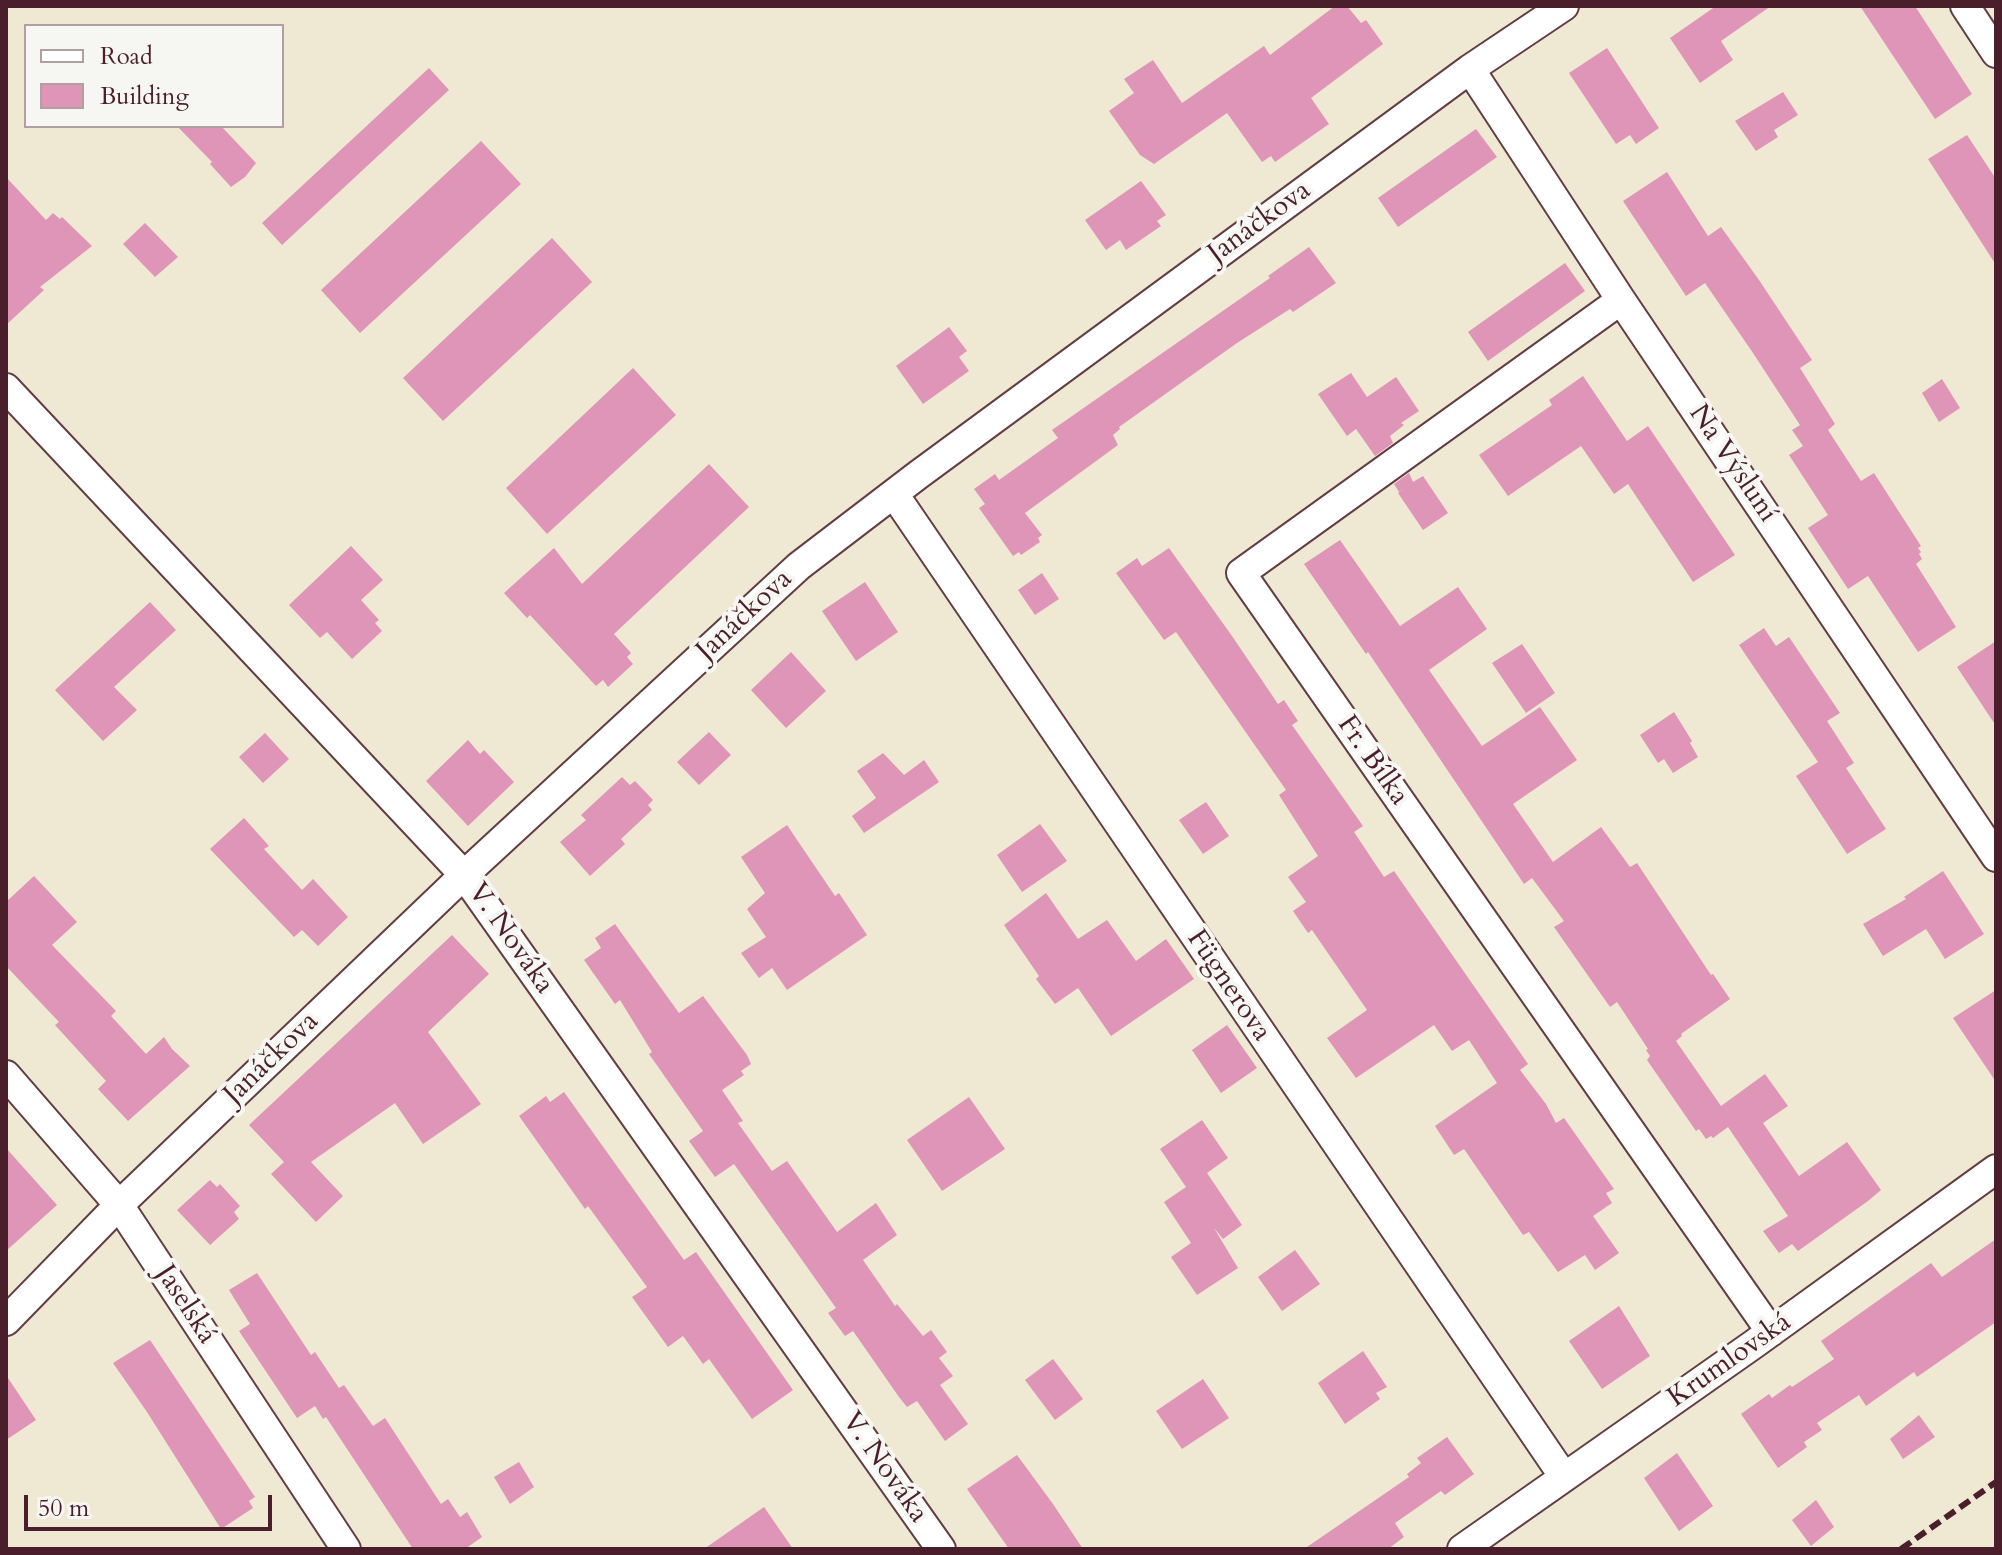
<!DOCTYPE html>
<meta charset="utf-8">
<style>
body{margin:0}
#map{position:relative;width:2002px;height:1555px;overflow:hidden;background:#efe8d2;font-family:Cardo,serif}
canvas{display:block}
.frame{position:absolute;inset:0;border:8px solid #4a1f2b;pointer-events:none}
.legend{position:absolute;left:24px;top:24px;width:260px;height:104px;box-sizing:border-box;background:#f6f6f2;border:2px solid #b1a0a2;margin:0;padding:10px 14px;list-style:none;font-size:24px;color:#4a1f2b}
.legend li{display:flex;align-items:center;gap:16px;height:40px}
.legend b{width:40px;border:2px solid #b1a0a2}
.scale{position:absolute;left:24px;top:1495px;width:248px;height:36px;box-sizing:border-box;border:4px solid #4a1f2b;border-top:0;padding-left:10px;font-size:24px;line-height:28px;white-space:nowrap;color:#4a1f2b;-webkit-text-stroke:6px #f6f6f2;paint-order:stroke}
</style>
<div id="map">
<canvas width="2002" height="1555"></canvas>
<div class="frame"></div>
<ul class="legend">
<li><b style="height:10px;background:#fff"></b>Road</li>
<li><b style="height:22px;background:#df95b7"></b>Building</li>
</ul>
<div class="scale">50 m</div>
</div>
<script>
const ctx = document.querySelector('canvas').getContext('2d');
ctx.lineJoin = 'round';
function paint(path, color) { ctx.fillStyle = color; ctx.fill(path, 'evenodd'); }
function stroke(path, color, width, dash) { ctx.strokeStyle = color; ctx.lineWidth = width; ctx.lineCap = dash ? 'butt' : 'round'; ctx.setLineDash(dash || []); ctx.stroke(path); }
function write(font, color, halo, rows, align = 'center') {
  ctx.font = font + ' Cardo,serif'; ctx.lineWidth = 8; ctx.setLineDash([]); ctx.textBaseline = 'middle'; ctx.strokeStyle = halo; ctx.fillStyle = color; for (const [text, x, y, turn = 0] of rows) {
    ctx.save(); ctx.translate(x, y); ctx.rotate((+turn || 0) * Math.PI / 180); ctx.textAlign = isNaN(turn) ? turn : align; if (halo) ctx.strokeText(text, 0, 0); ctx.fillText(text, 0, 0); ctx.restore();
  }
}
paint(new Path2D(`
 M 1335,6 L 1347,6 L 1361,23 L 1366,20 L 1383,44 L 1311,98 L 1329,124 L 1275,162 L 1271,156 L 1262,162 L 1227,113 L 1154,164 L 1140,155 L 1109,111 L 1134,93 L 1124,79 L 1153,60 L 1182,103 L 1264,46 L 1270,55 Z
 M 1716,6 L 1771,6 L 1721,41 L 1733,60 L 1700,83 L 1670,38 Z
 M 1860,6 L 1915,6 L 1972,94 L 1935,119 Z
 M 1607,48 L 1659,128 L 1636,144 L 1630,135 L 1616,144 L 1569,73 Z
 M 429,68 L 449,90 L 282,245 L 262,223 Z
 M 1783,92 L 1798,115 L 1774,130 L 1778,137 L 1756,151 L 1735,121 Z
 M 177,126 L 221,126 L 256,163 L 245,177 L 231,187 L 210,164 L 212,162 Z
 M 1476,129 L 1497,157 L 1398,227 L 1378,198 Z
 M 1967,135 L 1996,179 L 1996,265 L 1928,159 Z
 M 481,141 L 521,184 L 360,333 L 321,290 Z
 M 1667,172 L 1708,236 L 1721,227 L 1759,280 L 1812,360 L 1800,368 L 1835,424 L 1828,430 L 1861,481 L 1874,473 L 1921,546 L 1918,548 L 1921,552 L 1919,554 L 1922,559 L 1916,564 L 1956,627 L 1918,652 L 1868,576 L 1848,589 L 1808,528 L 1828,515 L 1789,455 L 1803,446 L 1792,430 L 1800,425 L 1753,353 L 1705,283 L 1686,296 L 1623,201 Z
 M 6,177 L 46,220 L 53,213 L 60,219 L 62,217 L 92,246 L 40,287 L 44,290 L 6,325 Z
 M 1141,181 L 1166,215 L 1157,221 L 1161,226 L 1126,250 L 1120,240 L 1106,250 L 1085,220 Z
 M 145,223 L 178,257 L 155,277 L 123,244 Z
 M 552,238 L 592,282 L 443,421 L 403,378 Z
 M 1309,247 L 1336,283 L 1293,312 L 1290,309 L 1237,343 L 1119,427 L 1120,429 L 1113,435 L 1118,445 L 1025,513 L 1042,535 L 1038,538 L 1040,542 L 1021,555 L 1019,552 L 1013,556 L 979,508 L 985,504 L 974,489 L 995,474 L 999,480 L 1058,438 L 1052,430 L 1270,278 L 1268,276 Z
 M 1565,263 L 1585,291 L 1488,361 L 1468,332 Z
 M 949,327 L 967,351 L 959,357 L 969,371 L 923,404 L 896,366 Z
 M 633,368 L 676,415 L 547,534 L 506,488 Z
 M 1351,373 L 1367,397 L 1396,377 L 1419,411 L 1401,423 L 1404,425 L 1390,436 L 1393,443 L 1375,456 L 1356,429 L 1347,436 L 1318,394 Z
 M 1583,376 L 1627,441 L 1648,426 L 1735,555 L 1693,582 L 1628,484 L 1614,494 L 1581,446 L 1508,496 L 1479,455 L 1552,405 L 1549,400 Z
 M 1942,379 L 1960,408 L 1939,422 L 1922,393 Z
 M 709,464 L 749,507 L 614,634 L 631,653 L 627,657 L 633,664 L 608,687 L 603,680 L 596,686 L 530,615 L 527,618 L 504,593 L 554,548 L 582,584 Z
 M 1409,473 L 1413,482 L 1423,476 L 1448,513 L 1423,530 L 1398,493 L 1405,488 L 1399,492 L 1394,484 Z
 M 1340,540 L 1400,626 L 1458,587 L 1487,629 L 1429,670 L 1482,746 L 1540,707 L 1577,760 L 1513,804 L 1553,862 L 1601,827 L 1630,867 L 1637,863 L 1711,975 L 1713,974 L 1730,999 L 1681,1034 L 1682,1036 L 1676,1041 L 1721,1106 L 1765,1074 L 1788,1106 L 1763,1123 L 1799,1176 L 1847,1142 L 1881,1190 L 1868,1201 L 1798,1251 L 1792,1244 L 1779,1253 L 1763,1231 L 1788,1216 L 1728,1127 L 1713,1138 L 1711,1136 L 1706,1139 L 1699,1129 L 1696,1131 L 1647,1060 L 1650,1056 L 1646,1050 L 1648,1049 L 1617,1002 L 1610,1007 L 1554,927 L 1564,921 L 1532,878 L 1524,884 L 1368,652 L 1366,654 L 1304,564 Z
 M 351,546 L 383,580 L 361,600 L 379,620 L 375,623 L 382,631 L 352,659 L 327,632 L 320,638 L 289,605 Z
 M 1169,548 L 1232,636 L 1278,704 L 1284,700 L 1298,721 L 1292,725 L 1363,826 L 1354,832 L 1384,877 L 1394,871 L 1528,1064 L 1520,1070 L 1546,1104 L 1556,1123 L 1564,1118 L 1614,1189 L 1606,1193 L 1612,1203 L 1593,1216 L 1619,1253 L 1595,1270 L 1585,1255 L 1558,1272 L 1529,1232 L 1523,1235 L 1464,1149 L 1454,1155 L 1435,1126 L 1497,1083 L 1469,1040 L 1452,1051 L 1434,1025 L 1356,1078 L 1327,1038 L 1367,1010 L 1312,930 L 1308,933 L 1293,911 L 1306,902 L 1288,877 L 1318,856 L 1279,795 L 1286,790 L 1176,632 L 1164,640 L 1116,573 L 1137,558 L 1142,566 Z
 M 1042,573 L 1059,599 L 1035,615 L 1018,590 Z
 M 865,582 L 898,632 L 856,661 L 822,611 Z
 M 150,602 L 176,630 L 114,687 L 137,710 L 103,741 L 55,690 Z
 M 1764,628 L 1776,646 L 1789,637 L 1840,713 L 1827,721 L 1854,763 L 1846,768 L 1886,829 L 1847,854 L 1796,776 L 1818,762 L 1739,645 Z
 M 1996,641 L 1996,726 L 1957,667 Z
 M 1522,644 L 1555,693 L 1526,713 L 1492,663 Z
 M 791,652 L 826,691 L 786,728 L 751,690 Z
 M 1674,712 L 1692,741 L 1690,743 L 1698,757 L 1673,773 L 1664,759 L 1658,763 L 1640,735 Z
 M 709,732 L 731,755 L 699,785 L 677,762 Z
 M 265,733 L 289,759 L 263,783 L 239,757 Z
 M 468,740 L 480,754 L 484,750 L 514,782 L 468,826 L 426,781 Z
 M 883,753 L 904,775 L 924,760 L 939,782 L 864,833 L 852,816 L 876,798 L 857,771 Z
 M 622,777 L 630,785 L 635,781 L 653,800 L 648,805 L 652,810 L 621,839 L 625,844 L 590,876 L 560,842 L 586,820 L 581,815 Z
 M 1206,802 L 1229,836 L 1203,854 L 1179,820 Z
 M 244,818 L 269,846 L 264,849 L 302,890 L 313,879 L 348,917 L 318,946 L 302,930 L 294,937 L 210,849 Z
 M 1040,824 L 1067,861 L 1022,892 L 997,855 Z
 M 787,825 L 835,896 L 839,893 L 867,935 L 787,990 L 772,968 L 759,978 L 741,953 L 766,937 L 747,909 L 765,893 L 741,857 Z
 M 1943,871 L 1984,934 L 1945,959 L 1926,929 L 1883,956 L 1863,924 L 1906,899 L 1904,897 Z
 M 34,876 L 77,922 L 52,945 L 116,1011 L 111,1016 L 146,1054 L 164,1037 L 172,1049 L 190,1066 L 128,1121 L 98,1089 L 106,1081 L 55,1025 L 59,1022 L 6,966 L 6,902 Z
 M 1046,893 L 1078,939 L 1107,920 L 1136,961 L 1166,939 L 1194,979 L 1111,1036 L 1078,988 L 1055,1004 L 1036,979 L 1039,976 L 1004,925 Z
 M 615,924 L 679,1013 L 703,996 L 747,1055 L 751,1064 L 741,1071 L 744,1075 L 722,1090 L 743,1121 L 738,1123 L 772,1171 L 787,1161 L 837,1232 L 876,1203 L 897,1235 L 863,1260 L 895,1306 L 897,1304 L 923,1336 L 931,1330 L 947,1352 L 939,1358 L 953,1376 L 940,1385 L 968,1424 L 945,1441 L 917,1401 L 907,1407 L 899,1397 L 853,1331 L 845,1336 L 828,1313 L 836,1308 L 734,1164 L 715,1177 L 689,1141 L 703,1131 L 649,1054 L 652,1052 L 620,1000 L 615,1004 L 584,960 L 601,948 L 595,938 Z
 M 452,935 L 489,974 L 428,1032 L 481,1104 L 423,1144 L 395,1103 L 311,1162 L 343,1196 L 316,1222 L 271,1174 L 284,1162 L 249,1125 Z
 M 1996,990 L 1996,1082 L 1953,1018 Z
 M 1227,1025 L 1257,1068 L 1221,1093 L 1192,1050 Z
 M 564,1092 L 684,1260 L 696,1252 L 793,1390 L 752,1419 L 709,1359 L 703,1364 L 683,1336 L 668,1347 L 632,1297 L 647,1287 L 588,1206 L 585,1209 L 519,1116 L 546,1096 L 550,1102 Z
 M 969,1097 L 1005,1149 L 942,1191 L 907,1140 Z
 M 1202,1120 L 1228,1158 L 1207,1173 L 1242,1225 L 1223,1239 L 1214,1228 L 1238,1268 L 1197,1295 L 1171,1257 L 1191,1243 L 1164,1202 L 1186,1187 L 1160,1149 Z
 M 6,1148 L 57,1205 L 6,1251 Z
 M 210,1180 L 217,1187 L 220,1184 L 240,1206 L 234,1212 L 239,1219 L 210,1245 L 177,1210 Z
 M 1996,1239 L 1996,1322 L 1917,1377 L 1914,1372 L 1866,1406 L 1859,1395 L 1817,1423 L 1822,1430 L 1804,1442 L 1807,1447 L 1778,1468 L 1741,1414 L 1769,1394 L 1772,1398 L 1790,1385 L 1792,1387 L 1834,1359 L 1821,1341 L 1931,1263 L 1942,1277 Z
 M 1295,1250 L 1320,1284 L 1282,1311 L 1258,1277 Z
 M 257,1273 L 311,1355 L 315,1352 L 339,1388 L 344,1385 L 373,1426 L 385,1418 L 441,1504 L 448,1499 L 460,1517 L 467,1512 L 482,1537 L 465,1549 L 413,1549 L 326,1417 L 323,1419 L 315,1406 L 297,1418 L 239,1331 L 250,1324 L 229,1290 Z
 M 1619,1306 L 1650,1356 L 1602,1389 L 1569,1341 Z
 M 150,1340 L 255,1497 L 249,1501 L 253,1508 L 221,1529 L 147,1412 L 113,1363 Z
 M 1363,1351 L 1387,1387 L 1376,1393 L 1380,1399 L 1345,1424 L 1318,1383 Z
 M 1053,1359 L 1083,1399 L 1055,1420 L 1025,1380 Z
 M 6,1375 L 36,1420 L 6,1440 Z
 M 1203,1379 L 1229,1418 L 1182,1449 L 1156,1411 Z
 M 1919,1415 L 1935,1437 L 1903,1459 L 1890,1439 Z
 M 1447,1437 L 1474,1474 L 1445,1495 L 1441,1491 L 1395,1523 L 1404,1537 L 1388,1549 L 1304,1549 L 1409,1477 L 1407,1474 L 1421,1463 L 1417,1458 Z
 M 1677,1453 L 1713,1506 L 1679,1531 L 1644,1478 Z
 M 1017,1455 L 1053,1504 L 1083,1549 L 1009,1549 L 967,1489 Z
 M 519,1462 L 534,1487 L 510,1504 L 494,1477 Z
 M 1816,1500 L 1834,1527 L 1811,1546 L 1792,1520 Z
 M 764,1507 L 793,1549 L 704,1549 Z`), '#df95b7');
const street = new Path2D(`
 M 1965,6 L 1996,53
 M 1470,69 L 1621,300 L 1996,857
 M 1621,300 L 1241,573 L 1771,1332
 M 6,388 L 464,875 L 941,1549
 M 894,494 L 1564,1477
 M 6,1075 L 119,1205 L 346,1549
 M 6,1321 L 119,1205 L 464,875 L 799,566 L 918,475 L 1470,69 L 1564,6
 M 1462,1549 L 1754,1344 L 1996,1169`);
stroke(street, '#633d44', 32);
stroke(street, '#fff', 28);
stroke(new Path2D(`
 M 1901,1549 L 1996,1482`), '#4a1f2b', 6, [12, 6]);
write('28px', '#4a1f2b', '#f6f6f2', [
 ["Janáčkova",1260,223,-36],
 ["Na Výsluní",1732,464,56],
 ["Janáčkova",745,616,-43],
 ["Fr. Bílka",1372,761,55],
 ["V. Nováka",510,939,55],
 ["Fügnerova",1228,986,56],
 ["Janáčkova",272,1059,-44],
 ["Jaselská",185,1305,57],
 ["Krumlovská",1730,1361,-35],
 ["V. Nováka",884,1468,55]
]);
</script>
